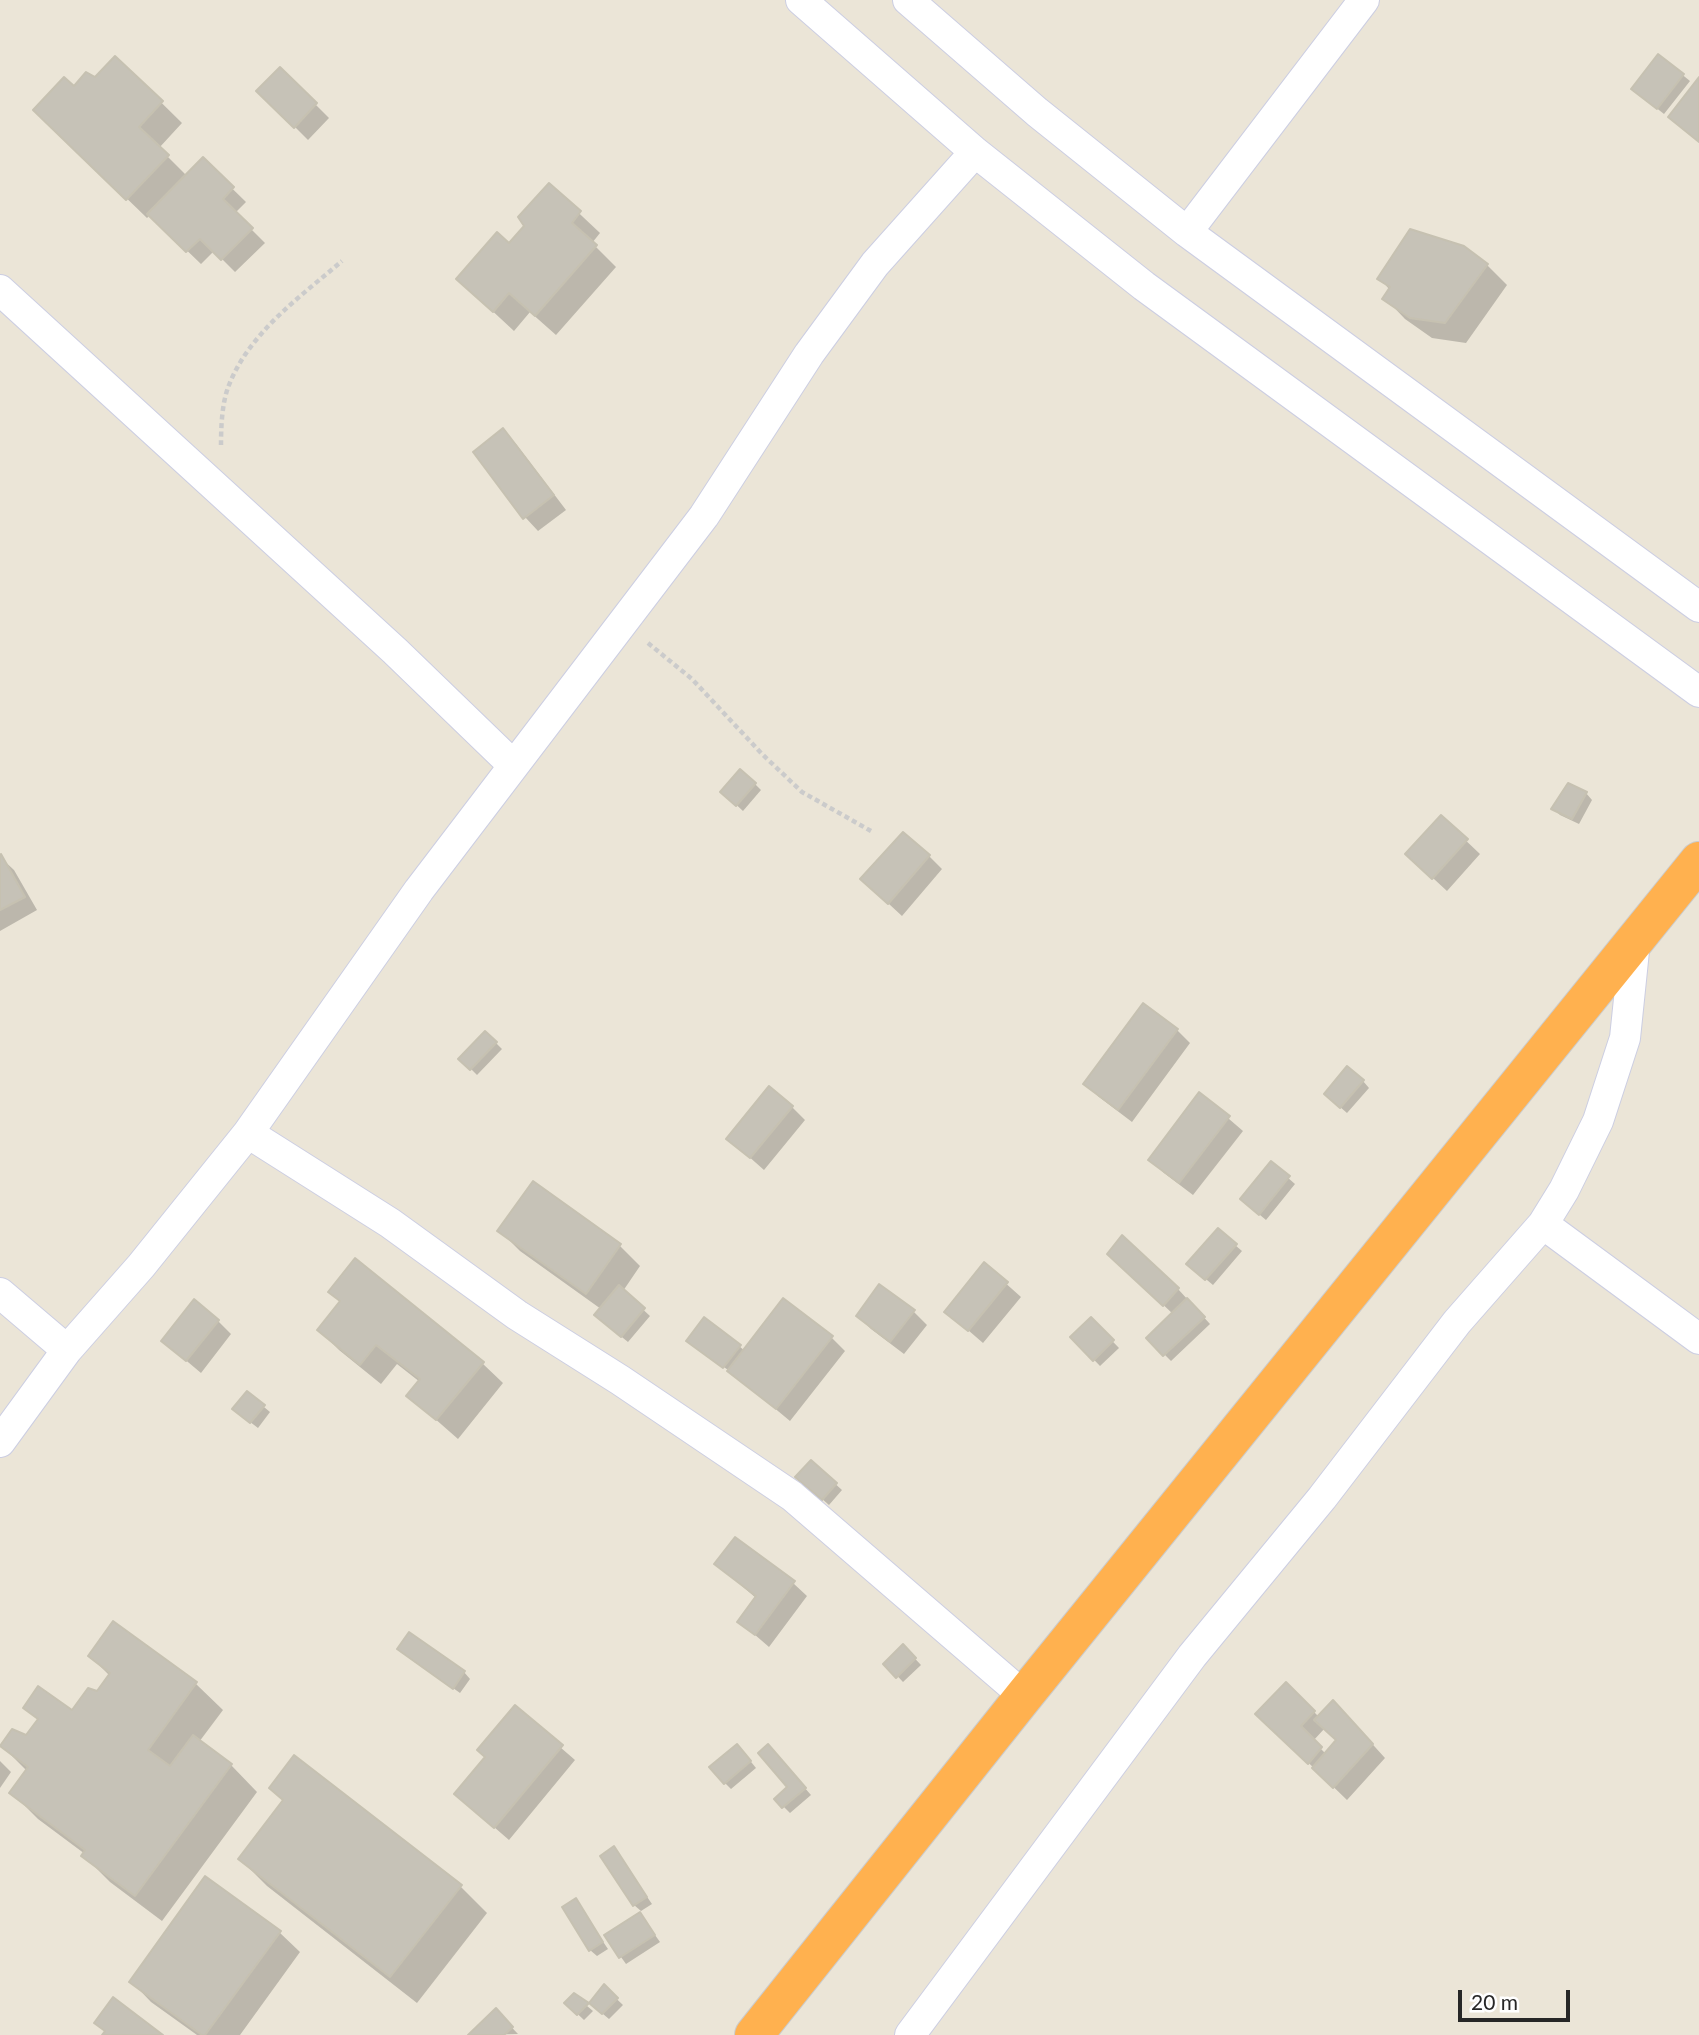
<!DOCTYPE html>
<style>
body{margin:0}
#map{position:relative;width:1699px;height:2035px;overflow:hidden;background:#ebe5d7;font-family:Lato,sans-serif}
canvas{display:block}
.scale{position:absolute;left:1458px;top:1990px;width:112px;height:32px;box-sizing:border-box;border:4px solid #272727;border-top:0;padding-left:9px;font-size:21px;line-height:24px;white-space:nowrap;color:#272727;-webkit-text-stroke:5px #fff;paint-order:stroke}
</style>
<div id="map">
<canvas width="1699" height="2035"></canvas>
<div class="scale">20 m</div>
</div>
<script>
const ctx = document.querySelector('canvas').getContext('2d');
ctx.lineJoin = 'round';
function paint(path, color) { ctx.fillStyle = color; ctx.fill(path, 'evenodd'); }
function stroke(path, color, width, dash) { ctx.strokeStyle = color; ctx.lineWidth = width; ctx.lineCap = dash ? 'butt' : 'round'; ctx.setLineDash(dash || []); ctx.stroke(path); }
paint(new Path2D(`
 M 1659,56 L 1690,81 L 1664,114 L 1640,95 Z
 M 116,58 L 182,123 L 159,148 L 187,176 L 203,160 L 246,202 L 235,213 L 265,243 L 235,272 L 214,251 L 201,264 L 150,215 L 147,218 L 56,130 L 74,88 L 95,79 Z
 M 280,69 L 329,118 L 308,140 L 259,91 Z
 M 549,185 L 600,233 L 592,243 L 616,267 L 556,335 L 530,312 L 514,331 L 458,279 L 509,245 L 526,226 Z
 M 1487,265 L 1507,285 L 1466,343 L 1432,338 L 1405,319 L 1385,298 L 1390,290 L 1379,278 Z
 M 503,431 L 516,444 L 566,510 L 538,531 L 525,517 Z
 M 755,784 L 761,790 L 743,811 L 729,798 Z
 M 1586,793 L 1592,800 L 1579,824 L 1560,815 L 1554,809 Z
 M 1441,817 L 1480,854 L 1447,891 L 1421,867 Z
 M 929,856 L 942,869 L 902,916 L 876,892 Z
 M 0,857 L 14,870 L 37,910 L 0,931 Z
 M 1177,1030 L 1190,1043 L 1132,1122 L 1099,1097 L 1085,1084 Z
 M 496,1043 L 502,1049 L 477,1075 L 461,1059 Z
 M 1363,1081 L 1369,1088 L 1347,1113 L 1332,1100 Z
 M 1200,1094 L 1243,1131 L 1193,1195 L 1164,1173 L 1150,1159 Z
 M 792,1107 L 805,1120 L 764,1170 L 729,1139 Z
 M 1271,1163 L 1295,1184 L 1266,1220 L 1248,1205 Z
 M 533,1184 L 620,1246 L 640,1266 L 623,1291 L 650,1316 L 628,1342 L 602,1321 L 601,1309 L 520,1251 L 500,1231 Z
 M 1235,1245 L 1242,1251 L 1213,1285 L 1195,1270 Z
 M 984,1264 L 1021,1297 L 983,1343 L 946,1311 Z
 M 1123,1267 L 1178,1289 L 1210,1324 L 1171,1361 L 1148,1338 L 1173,1314 Z
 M 330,1292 L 482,1363 L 503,1383 L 458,1439 L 409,1396 L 420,1382 L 397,1364 L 381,1384 L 339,1350 L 319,1330 L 341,1303 Z
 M 913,1311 L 927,1325 L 904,1354 L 871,1329 L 858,1316 Z
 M 1091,1319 L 1119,1348 L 1100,1366 L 1072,1337 Z
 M 218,1321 L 231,1334 L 201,1373 L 163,1341 Z
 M 831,1337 L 845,1351 L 790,1421 L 731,1372 L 695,1347 L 739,1346 L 745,1351 Z
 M 247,1393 L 270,1412 L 258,1428 L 241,1415 Z
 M 811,1462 L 842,1490 L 829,1505 L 804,1483 Z
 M 716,1564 L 793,1583 L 807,1596 L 769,1647 L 739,1621 L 756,1598 Z
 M 114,1624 L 196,1684 L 223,1710 L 199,1742 L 231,1765 L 257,1792 L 162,1921 L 110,1882 L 84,1856 L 85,1854 L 38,1819 L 11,1792 L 27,1771 L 2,1746 L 27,1737 L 39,1721 L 26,1708 L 73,1713 L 98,1693 L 110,1676 L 90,1656 Z
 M 903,1646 L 921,1665 L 903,1682 L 886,1664 Z
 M 399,1649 L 464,1672 L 470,1679 L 460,1693 Z
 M 1286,1684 L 1319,1717 L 1346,1715 L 1385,1758 L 1347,1800 L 1258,1714 ZM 1325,1728 L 1338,1740 L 1326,1754 L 1313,1741 Z
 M 515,1708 L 575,1760 L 509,1840 L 456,1794 L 486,1758 Z
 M 743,1752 L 756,1768 L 731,1789 L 725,1783 Z
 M 774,1753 L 811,1795 L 790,1813 L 776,1799 L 790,1787 Z
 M 0,1761 L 11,1772 L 0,1788 Z
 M 271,1788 L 460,1886 L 487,1913 L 417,2003 L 267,1886 L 240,1859 L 285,1802 Z
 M 614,1849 L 652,1904 L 641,1911 L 634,1905 Z
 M 575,1900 L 608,1949 L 597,1956 L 590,1950 Z
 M 640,1914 L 660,1942 L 626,1964 L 606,1936 Z
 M 279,1932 L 300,1952 L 240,2035 L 197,2035 L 151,2002 L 131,1981 Z
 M 604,1987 L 623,2005 L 609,2019 L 597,2009 Z
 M 574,1995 L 593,2011 L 584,2020 L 566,2003 Z
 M 496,2011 L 518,2034 L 470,2035 Z`), '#0003');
const building = new Path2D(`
 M 1658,54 L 1684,74 L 1657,109 L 1631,89 Z
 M 115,56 L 163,101 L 139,127 L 169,155 L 126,200 L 33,110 L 64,77 L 74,86 L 86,72 L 95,77 Z
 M 280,67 L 317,103 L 294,128 L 256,91 Z
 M 1699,77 L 1699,142 L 1668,117 Z
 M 203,157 L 234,187 L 223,199 L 253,228 L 221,260 L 200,239 L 186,252 L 147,214 Z
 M 549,183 L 581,211 L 572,223 L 597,245 L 535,316 L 509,293 L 493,312 L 456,279 L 497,232 L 509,243 L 524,226 L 518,217 Z
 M 1410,229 L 1464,246 L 1488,264 L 1445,323 L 1410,318 L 1382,299 L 1390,287 L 1377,279 Z
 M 503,428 L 554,495 L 523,519 L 473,452 Z
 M 740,769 L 756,783 L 736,806 L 720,792 Z
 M 1568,783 L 1587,792 L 1572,819 L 1551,809 Z
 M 1441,815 L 1468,839 L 1432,879 L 1405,854 Z
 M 903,832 L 930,855 L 888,904 L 860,879 Z
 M 1,854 L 25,897 L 0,910 L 0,855 Z
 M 1143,1003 L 1178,1029 L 1118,1110 L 1083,1084 Z
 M 485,1031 L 497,1042 L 470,1070 L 458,1059 Z
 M 1347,1066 L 1364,1080 L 1340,1108 L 1324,1094 Z
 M 769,1086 L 793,1106 L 750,1158 L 726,1139 Z
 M 1199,1092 L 1230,1116 L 1179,1183 L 1148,1160 Z
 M 1271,1161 L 1290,1176 L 1259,1215 L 1240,1199 Z
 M 533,1181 L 621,1244 L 586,1294 L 497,1231 Z
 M 1218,1228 L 1237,1244 L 1205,1280 L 1186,1264 Z
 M 1122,1235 L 1179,1288 L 1163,1306 L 1107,1254 Z
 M 355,1258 L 484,1362 L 436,1420 L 406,1396 L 420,1379 L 376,1345 L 360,1365 L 317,1330 L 340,1301 L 328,1292 Z
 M 984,1262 L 1008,1282 L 968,1331 L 944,1312 Z
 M 879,1284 L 915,1310 L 890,1342 L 856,1316 Z
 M 619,1285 L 645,1308 L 621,1337 L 594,1315 Z
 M 783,1298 L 833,1336 L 776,1409 L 727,1371 Z
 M 1187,1298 L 1205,1317 L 1163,1356 L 1146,1338 Z
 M 194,1299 L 219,1320 L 186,1361 L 161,1341 Z
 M 704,1317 L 741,1345 L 723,1368 L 686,1341 Z
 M 1091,1317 L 1114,1340 L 1093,1361 L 1070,1337 Z
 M 247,1391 L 265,1405 L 250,1423 L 232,1409 Z
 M 811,1460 L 837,1483 L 822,1500 L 795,1477 Z
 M 735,1537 L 795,1581 L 755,1635 L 737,1622 L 756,1596 L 714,1564 Z
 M 113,1621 L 197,1682 L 148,1750 L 170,1766 L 193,1735 L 232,1764 L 135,1896 L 81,1856 L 85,1850 L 9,1793 L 28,1767 L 0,1746 L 12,1729 L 26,1735 L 38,1719 L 23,1708 L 38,1686 L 72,1710 L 88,1688 L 97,1691 L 110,1673 L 88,1656 Z
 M 409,1632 L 465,1671 L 453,1689 L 397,1649 Z
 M 903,1644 L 916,1658 L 896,1678 L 883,1664 Z
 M 1286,1682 L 1315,1711 L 1301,1726 L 1322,1747 L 1308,1764 L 1255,1714 Z
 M 1333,1700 L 1373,1744 L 1333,1788 L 1312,1768 L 1336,1740 L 1314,1720 Z
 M 515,1705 L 563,1745 L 494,1828 L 454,1794 L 485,1757 L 477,1750 Z
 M 737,1744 L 751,1761 L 724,1784 L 709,1767 Z
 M 768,1744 L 806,1788 L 782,1808 L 774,1799 L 787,1787 L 758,1753 Z
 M 294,1755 L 462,1885 L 390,1977 L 238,1859 L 283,1800 L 269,1788 Z
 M 614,1846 L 647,1897 L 633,1906 L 600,1856 Z
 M 205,1876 L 281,1931 L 205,2035 L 202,2035 L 129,1982 Z
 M 576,1898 L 603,1942 L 589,1951 L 562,1907 Z
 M 640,1912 L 655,1935 L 619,1958 L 604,1935 Z
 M 604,1984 L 618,1998 L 602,2014 L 589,2003 Z
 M 574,1993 L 589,2003 L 577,2015 L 564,2003 Z
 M 113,1997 L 163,2035 L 102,2035 L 105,2031 L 94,2023 Z
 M 496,2008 L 513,2027 L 504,2035 L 468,2035 Z`);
paint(building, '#c6c2b7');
stroke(building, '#c6c1b1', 2);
const street = new Path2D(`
 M 801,0 L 975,152 L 1144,286 L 1699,692
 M 908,0 L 1037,112 L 1187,232 L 1699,607
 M 1187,232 L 1364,0
 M 0,290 L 395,651 L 513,765
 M 248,1133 L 390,1223 L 517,1315 L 620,1380 L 792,1496 L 1024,1696
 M 1543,1224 L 1699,1339
 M 0,1293 L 67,1350
 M 0,1442 L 67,1350 L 141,1266 L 248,1133 L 419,890 L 704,516 L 809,354 L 875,264 L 975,152
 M 910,2035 L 1192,1656 L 1322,1498 L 1457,1322 L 1543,1224 L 1564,1190 L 1598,1121 L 1625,1038 L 1635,941`);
const highway = new Path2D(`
 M 754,2035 L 1024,1696 L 1699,861`);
stroke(street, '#cccee2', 32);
stroke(highway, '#cbcbcb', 40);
stroke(new Path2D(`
 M 221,445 C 221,426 222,402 229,385 C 250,332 300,297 342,261
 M 648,643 L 692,679 L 762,754 L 802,792 L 871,831`), '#cbcbcb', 4.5, [5, 3.5]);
stroke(street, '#fff', 30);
stroke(highway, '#ffb14f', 38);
</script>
